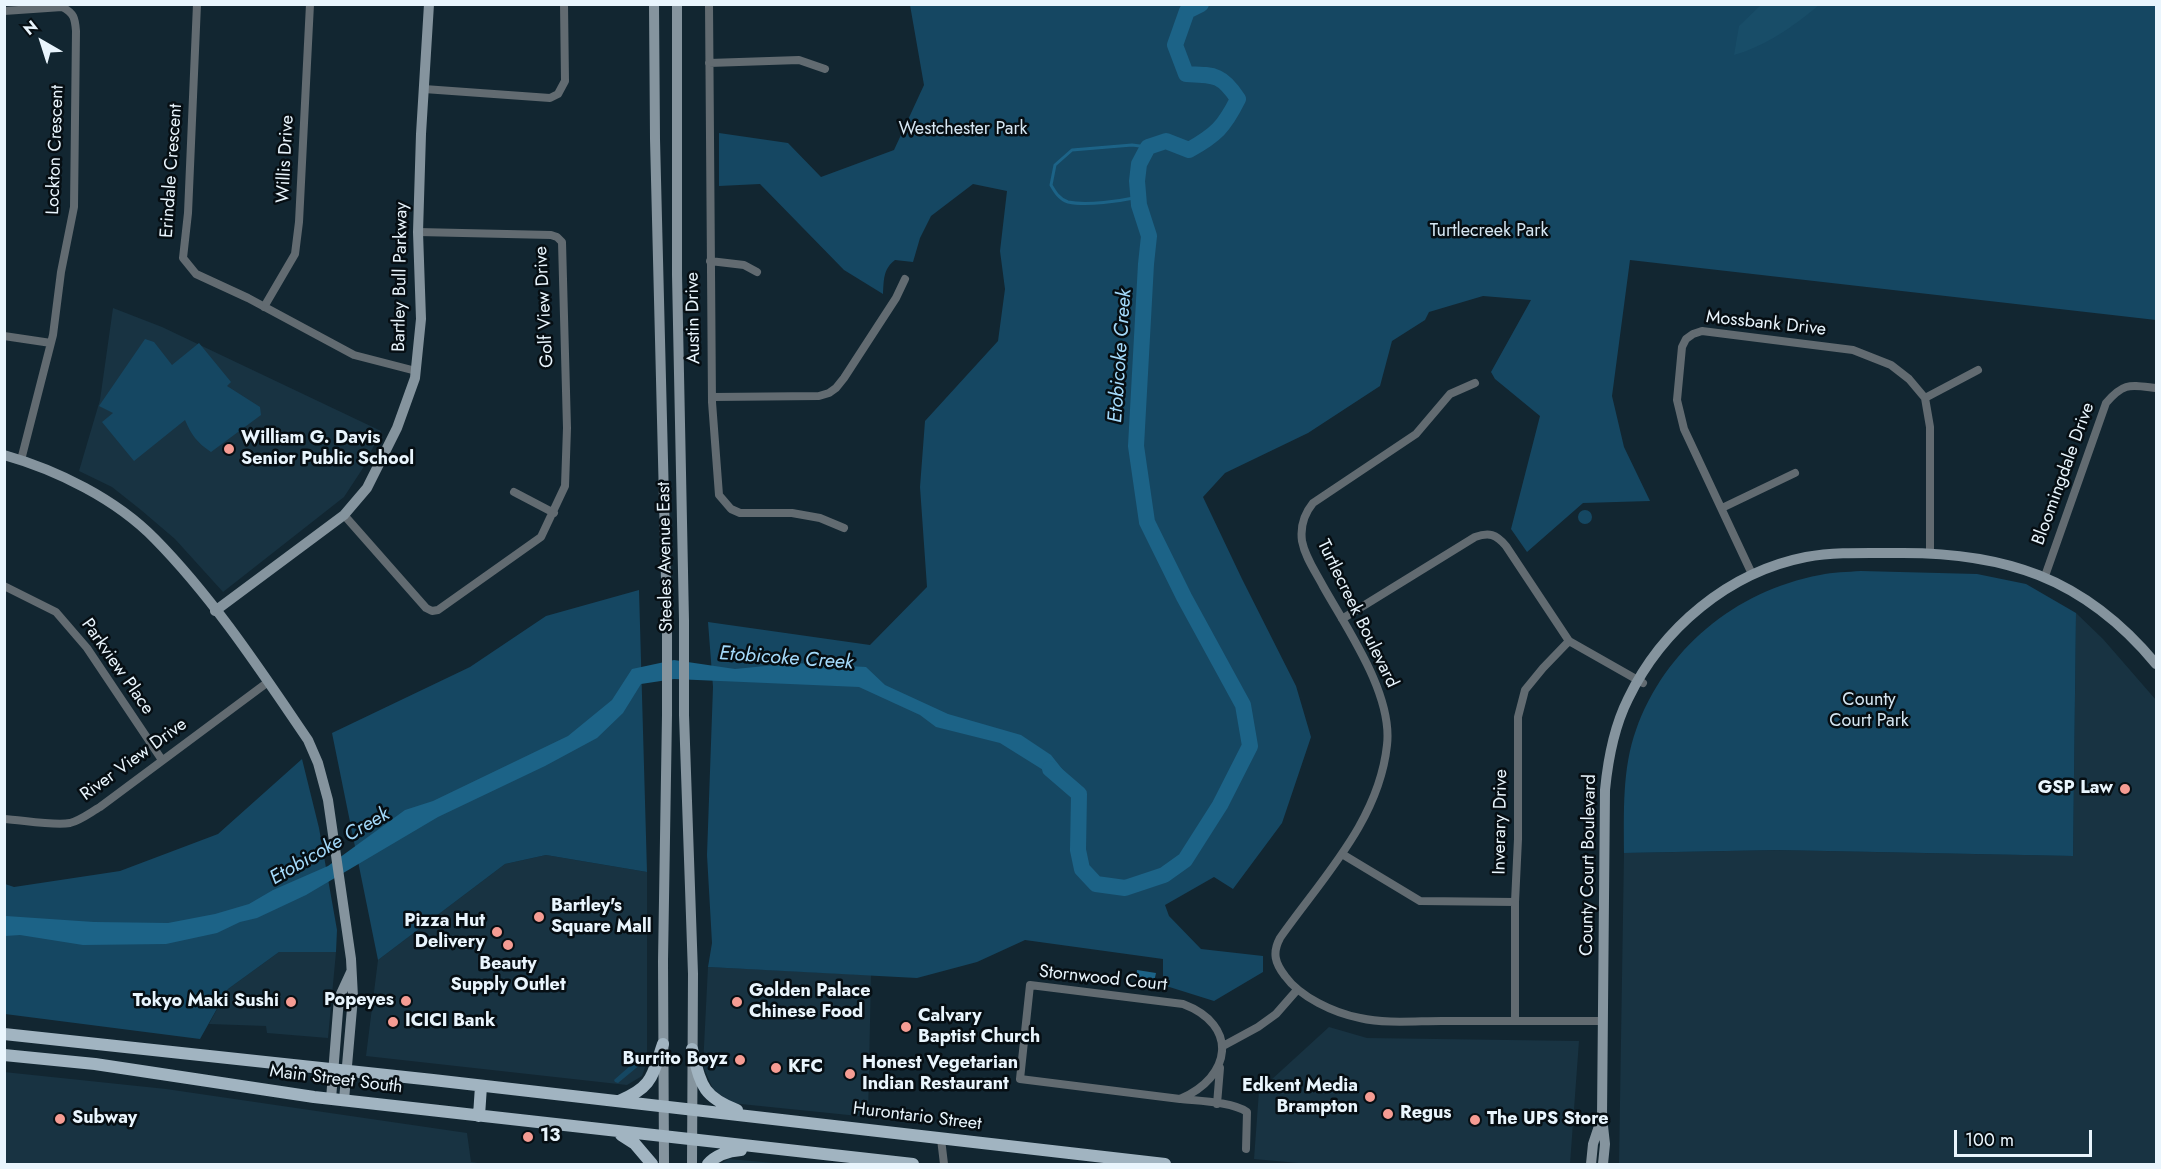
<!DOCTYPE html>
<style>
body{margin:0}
#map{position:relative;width:2161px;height:1169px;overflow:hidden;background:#122631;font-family:Jost,sans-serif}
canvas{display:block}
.frame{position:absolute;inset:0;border:6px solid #e9f5fd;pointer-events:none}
.north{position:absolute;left:12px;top:12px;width:60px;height:60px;-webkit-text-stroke:4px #060e13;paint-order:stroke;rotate:321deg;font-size:16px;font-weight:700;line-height:24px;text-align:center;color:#e9f5fd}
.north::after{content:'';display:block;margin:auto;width:21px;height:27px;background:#e9f5fd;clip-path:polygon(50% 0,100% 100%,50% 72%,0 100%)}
.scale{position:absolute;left:1954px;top:1130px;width:138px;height:27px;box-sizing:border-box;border:3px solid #e9f5fd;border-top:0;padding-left:8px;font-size:18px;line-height:21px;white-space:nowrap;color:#e9f5fd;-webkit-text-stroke:4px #060e13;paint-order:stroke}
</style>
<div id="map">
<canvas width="2161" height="1169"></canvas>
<div class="frame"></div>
<div class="north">N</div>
<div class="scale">100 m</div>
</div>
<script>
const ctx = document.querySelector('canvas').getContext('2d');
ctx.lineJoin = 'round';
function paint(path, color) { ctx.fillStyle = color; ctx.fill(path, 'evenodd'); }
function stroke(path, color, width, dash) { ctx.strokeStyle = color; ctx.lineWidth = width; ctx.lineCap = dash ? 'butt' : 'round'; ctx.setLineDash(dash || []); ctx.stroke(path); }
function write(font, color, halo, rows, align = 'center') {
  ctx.font = font + ' Jost,sans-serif'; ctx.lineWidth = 5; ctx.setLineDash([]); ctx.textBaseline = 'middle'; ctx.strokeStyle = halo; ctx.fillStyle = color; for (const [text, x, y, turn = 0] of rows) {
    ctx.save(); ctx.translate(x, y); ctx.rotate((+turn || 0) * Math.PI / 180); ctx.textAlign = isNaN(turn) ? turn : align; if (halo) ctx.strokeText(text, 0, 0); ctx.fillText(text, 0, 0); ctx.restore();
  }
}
paint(new Path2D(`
 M 113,308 L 162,327 L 381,431 L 363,468 L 344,497 L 223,592 L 175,539 L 141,510 L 112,487 L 79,471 L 100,400 Z
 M 2076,613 L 2103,639 L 2156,700 L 2156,1164 L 1619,1164 L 1624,853 L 1777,850 L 2073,856 Z
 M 546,855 L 647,872 L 647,1062 L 642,1076 L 627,1085 L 366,1056 L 378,960 L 505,864 Z
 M 279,952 L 336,952 L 328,1038 L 267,1033 L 266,1026 L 209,1024 L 228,989 Z
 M 708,967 L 871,975 L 868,1117 L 731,1103 L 713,1089 L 703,1066 Z
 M 1329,1027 L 1367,1038 L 1579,1041 L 1570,1164 L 1309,1164 L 1254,1159 L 1259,1091 Z
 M 4,1072 L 166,1089 L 467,1133 L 471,1162 L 485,1164 L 5,1164 Z
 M 729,1159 L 785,1164 L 720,1164 Z`), '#183342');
paint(new Path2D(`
 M 910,5 L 2156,5 L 2156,320 L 1630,260 L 1612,396 L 1624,447 L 1650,501 L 1583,503 L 1527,552 L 1511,529 L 1540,416 L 1495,379 L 1491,372 L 1531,300 L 1483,296 L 1429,312 L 1425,320 L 1392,341 L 1380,386 L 1308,433 L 1225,473 L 1203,497 L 1242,579 L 1296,686 L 1311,737 L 1282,823 L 1233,889 L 1214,877 L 1165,905 L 1169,916 L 1201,949 L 1263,956 L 1263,972 L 1214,1001 L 1163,985 L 1163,959 L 1025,940 L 977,962 L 917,978 L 708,967 L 712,943 L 707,855 L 713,687 L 708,622 L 870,645 L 927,587 L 920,487 L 925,421 L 998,341 L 1005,289 L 1000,251 L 1007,191 L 973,184 L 931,216 L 920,238 L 913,262 L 895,260 C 883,269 884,280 883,294 L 844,270 L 760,184 L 719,186 L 719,133 L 788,143 L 821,177 L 894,150 L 924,85 Z
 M 145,339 L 154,342 L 172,365 L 199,343 L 231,382 L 227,386 L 260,407 L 261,415 L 211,452 C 197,443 191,434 185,420 L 134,461 L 102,422 L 113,413 L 99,406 Z
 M1578 517a7 7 0 1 1 14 0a7 7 0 1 1-14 0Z
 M 1861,571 L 1977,574 L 2026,584 L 2076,613 L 2073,856 L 1777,850 L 1624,853 C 1624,812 1622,769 1636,730 C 1665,649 1735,591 1820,575 C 1833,572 1847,572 1861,571 Z
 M 639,590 L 647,872 L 546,855 L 505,864 L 378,960 L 332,733 L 470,667 L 546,616 Z
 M 302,759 L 319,828 L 337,930 L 336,952 L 279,952 L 228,989 L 200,1039 L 5,1014 L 5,884 L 14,887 L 120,871 L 218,834 Z
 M 639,1058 L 641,1064 L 618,1083 L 615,1082 L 614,1080 Z`), '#154762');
paint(new Path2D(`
 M 1761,5 L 1761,4 L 1819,5 C 1794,26 1766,46 1734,55 L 1739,26 Z`), '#184d68');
paint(new Path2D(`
 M 674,660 L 735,669 L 795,663 L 866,667 L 885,685 L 948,714 L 1021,735 L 1051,755 L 1070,779 L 1064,783 L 1000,743 L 936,727 L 920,715 L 859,687 L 674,679 L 641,684 L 623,713 L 597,738 L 545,766 L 438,817 L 306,895 L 257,918 L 240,922 L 217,933 L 166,944 L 83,945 L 20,935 L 5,936 L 6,916 L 94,922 L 168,923 L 215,914 L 249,904 L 273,890 L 328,866 L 405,810 L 433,801 L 568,736 L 612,700 L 632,669 Z
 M 1137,970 L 1156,973 L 1154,982 L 1136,979 Z`), '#1c6387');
stroke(new Path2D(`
 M 1139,197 C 1120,201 1087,206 1068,202 C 1059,199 1055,192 1051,185 L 1055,165 L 1072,150 L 1132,145 L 1148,147`), '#1c6387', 3);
stroke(new Path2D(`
 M 1050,769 L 1079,794 L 1078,850 L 1082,869 L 1096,884 L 1125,888 L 1164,875 L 1185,860 L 1220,805 L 1250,746 L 1243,705 L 1184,597 L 1147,522 L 1136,446 L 1146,264 L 1149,236 L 1139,205 L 1137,181 L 1139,164 L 1148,147 L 1166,141 L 1189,150 C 1216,135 1224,127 1238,99 C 1222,74 1214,75 1186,74 L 1175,45 L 1187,11 L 1201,4`), '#1c6387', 16);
stroke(new Path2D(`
 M 197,4 L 188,213 L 183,258 L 196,274 L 248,298 L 354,355 L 416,371
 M 709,4 L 712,402 L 719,495 L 731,509 L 740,513 L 792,513 L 820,518 L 844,528
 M 4,11 L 62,7 C 74,13 75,18 76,31 L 74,207 L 61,272 L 53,335 L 21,460
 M 709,63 L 799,60 L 825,69
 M 424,89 L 550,98 L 558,94 L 565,81 L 564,4
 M 710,261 L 744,265 L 757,272
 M 264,307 L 295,254 L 299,222 L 310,4
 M 4,336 L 51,343
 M 1475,383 L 1450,394 L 1416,434 L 1313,503 C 1304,514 1300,526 1302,541 C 1305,557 1315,571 1323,586 C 1347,629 1393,694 1387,745 C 1379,821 1322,878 1280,938 C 1272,953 1275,963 1285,976 C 1300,997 1334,1013 1360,1018 C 1386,1024 1415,1021 1442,1021 C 1496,1021 1550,1021 1603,1021
 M 713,397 L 819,396 L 829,393 L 836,388 L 844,378 L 896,298 L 905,279
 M 1925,398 L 1978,370
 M 514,492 L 554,513
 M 1722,508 L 1795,473
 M 344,515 L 426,608 L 432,611 L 438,610 L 541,537 L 565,486 L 567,428 L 562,242 L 557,237 L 551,235 L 418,232
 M 1752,574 L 1684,429 L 1677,400 L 1682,347 L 1686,339 L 1693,334 L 1702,331 L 1853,350 L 1891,365 L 1909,379 L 1925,398 L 1930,427 L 1930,552
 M 2045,576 L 2106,403 C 2124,382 2130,385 2156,388
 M 4,586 L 56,612 L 87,648 L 162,760
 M 1342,619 L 1475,537 C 1489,532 1496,534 1506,546 L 1569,641 L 1643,683
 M 4,819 C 22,820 54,826 70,823 C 81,820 91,812 100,807 L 268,682
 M 1342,854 L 1420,901 L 1515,902
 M 1030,985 L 1183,1004 C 1239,1025 1232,1077 1180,1099 L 1020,1079 Z
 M 1515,1021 L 1515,902 L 1518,839 L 1518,717 L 1525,690 L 1543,668 L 1569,641
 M 1223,1046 L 1258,1027 L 1276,1014 L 1297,990
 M 1181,1099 C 1199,1101 1233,1102 1247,1112 L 1246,1149
 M 1217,1104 L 1220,1068
 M 941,1139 L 944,1164`), '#626b71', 8);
stroke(new Path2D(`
 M 654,4 L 655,139 L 667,620 L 667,715 L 663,961 L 664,1164
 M 677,4 L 677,275 L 684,620 L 684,715 L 693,974 L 692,1164
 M 4,455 C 57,470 116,499 155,539 C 214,599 261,671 308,740 L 318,763 L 328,800 L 351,959 L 353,997 L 344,1100
 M 215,611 L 344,515 L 367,488 L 397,428 L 415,378 L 421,319 L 418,232 L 421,134 L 429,4
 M 331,1099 L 339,998 L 351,972
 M 1591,1164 L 1593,1144 L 1600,1123
 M 1603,1164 L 1605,1144 L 1602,1117 L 1605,790 C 1608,759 1614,727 1628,699 C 1662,628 1729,572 1806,557 C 1835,552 1863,553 1892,553 C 2003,551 2084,577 2156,664`), '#85949e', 10);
stroke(new Path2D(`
 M 4,1034 L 433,1080 L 1165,1164
 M 692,1049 C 701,1084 701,1096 737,1110
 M 4,1055 L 95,1064 L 314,1097 L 913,1164
 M 619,1101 C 653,1087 652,1076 663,1044
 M 479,1116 L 481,1086
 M 621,1135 L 635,1144 L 652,1164
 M 708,1164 C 717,1154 728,1151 741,1150`), '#a1b4c1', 12);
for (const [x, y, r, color] of [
 [229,449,6,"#f59c93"],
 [2125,789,6,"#f59c93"],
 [539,917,6,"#f59c93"],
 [497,932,6,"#f59c93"],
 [508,945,6,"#f59c93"],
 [406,1001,6,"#f59c93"],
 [291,1002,6,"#f59c93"],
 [737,1002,6,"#f59c93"],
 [393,1022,6,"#f59c93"],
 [906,1027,6,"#f59c93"],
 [740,1060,6,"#f59c93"],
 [776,1068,6,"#f59c93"],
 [850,1074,6,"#f59c93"],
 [1370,1097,6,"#f59c93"],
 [1388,1114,6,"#f59c93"],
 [60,1119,6,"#f59c93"],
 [1475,1120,6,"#f59c93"],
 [528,1137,6,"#f59c93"]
]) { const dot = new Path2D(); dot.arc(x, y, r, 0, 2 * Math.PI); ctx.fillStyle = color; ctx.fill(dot); stroke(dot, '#060e13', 2); }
write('18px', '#d6e7f3', '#060e13', [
 ["Westchester Park",963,130],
 ["Turtlecreek Park",1489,232],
 ["County",1869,701],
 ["Court Park",1869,722]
]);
write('18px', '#e9f5fd', '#060e13', [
 ["Lockton Crescent",56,150,-88],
 ["Willis Drive",286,159,-87],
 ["Erindale Crescent",172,171,-86],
 ["Bartley Bull Parkway",401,277,-89],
 ["Golf View Drive",545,307,-93],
 ["Austin Drive",694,318,-91],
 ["Mossbank Drive",1766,324,6],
 ["Bloomingdale Drive",2064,474,-70],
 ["Steeles Avenue East",666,557,-91],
 ["Turtlecreek Boulevard",1357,614,64],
 ["Parkview Place",117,667,55],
 ["River View Drive",134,760,-36],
 ["Inverary Drive",1501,822,-89],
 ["County Court Boulevard",1589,865,-89],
 ["Stornwood Court",1103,979,6],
 ["Main Street South",336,1080,7],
 ["Hurontario Street",917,1117,7]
]);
write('bold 18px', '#e9f5fd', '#060e13', [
 ["William G. Davis",241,439],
 ["Senior Public School",241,460],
 ["GSP Law",2113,789,"right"],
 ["Bartley's",551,907],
 ["Square Mall",551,928],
 ["Pizza Hut",485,922,"right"],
 ["Delivery",485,943,"right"],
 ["Beauty",508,965,"center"],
 ["Supply Outlet",508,986,"center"],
 ["Golden Palace",749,992],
 ["Chinese Food",749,1013],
 ["Popeyes",394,1001,"right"],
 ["Tokyo Maki Sushi",279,1002,"right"],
 ["Calvary",918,1017],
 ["Baptist Church",918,1038],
 ["ICICI Bank",405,1022],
 ["Burrito Boyz",728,1060,"right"],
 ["Honest Vegetarian",862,1064],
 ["Indian Restaurant",862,1085],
 ["KFC",788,1068],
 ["Edkent Media",1358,1087,"right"],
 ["Brampton",1358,1108,"right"],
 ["Regus",1400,1114],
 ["Subway",72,1119],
 ["The UPS Store",1487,1120],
 ["13",540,1137]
], 'left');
write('italic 20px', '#a4dafb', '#060e13', [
 ["Etobicoke Creek",1121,356,-86],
 ["Etobicoke Creek",786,659,4],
 ["Etobicoke Creek",330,847,-30]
]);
</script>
